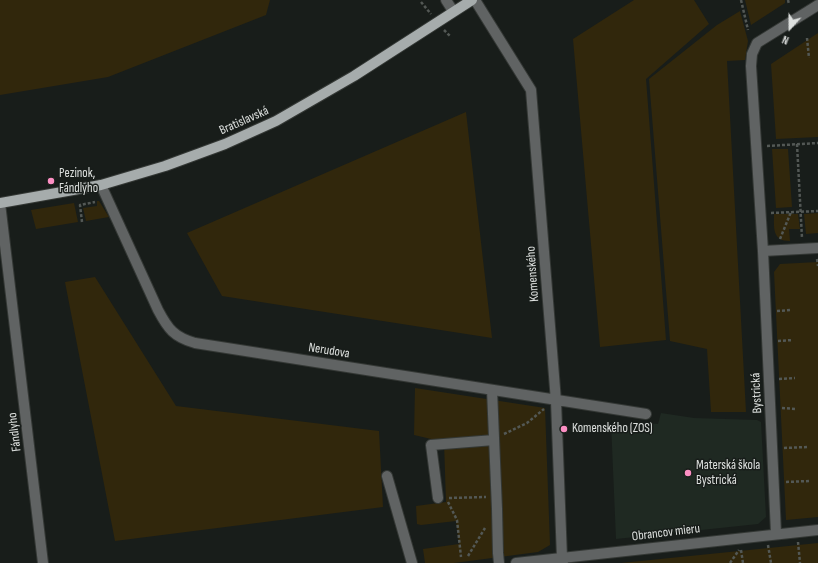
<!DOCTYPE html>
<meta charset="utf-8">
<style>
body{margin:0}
#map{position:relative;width:818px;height:563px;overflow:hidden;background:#181d1a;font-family:"Sofia Sans Condensed",sans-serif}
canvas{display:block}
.north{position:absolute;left:770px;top:8px;width:40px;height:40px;-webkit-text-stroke:3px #181d1a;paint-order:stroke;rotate:201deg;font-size:11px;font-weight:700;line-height:16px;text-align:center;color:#dde0de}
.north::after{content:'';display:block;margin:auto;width:14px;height:18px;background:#dde0de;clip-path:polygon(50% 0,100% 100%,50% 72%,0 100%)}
</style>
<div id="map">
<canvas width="818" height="563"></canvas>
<div class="north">N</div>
</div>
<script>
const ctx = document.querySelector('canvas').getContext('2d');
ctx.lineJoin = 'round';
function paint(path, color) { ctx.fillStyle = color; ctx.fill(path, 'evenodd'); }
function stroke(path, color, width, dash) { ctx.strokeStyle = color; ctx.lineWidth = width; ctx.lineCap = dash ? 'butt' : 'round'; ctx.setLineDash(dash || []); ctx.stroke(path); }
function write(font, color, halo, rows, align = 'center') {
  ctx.font = font + ' "Sofia Sans Condensed",sans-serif'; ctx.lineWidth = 3; ctx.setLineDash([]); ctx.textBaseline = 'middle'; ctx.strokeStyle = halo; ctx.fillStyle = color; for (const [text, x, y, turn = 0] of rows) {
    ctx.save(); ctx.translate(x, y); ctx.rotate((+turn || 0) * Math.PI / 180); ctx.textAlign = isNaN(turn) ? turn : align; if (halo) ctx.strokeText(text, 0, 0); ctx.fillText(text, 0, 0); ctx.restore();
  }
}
paint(new Path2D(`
 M 661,413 L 694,418 L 757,420 L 761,422 L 766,517 L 758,524 L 616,539 L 611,423 L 646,429 L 647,423 L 658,424 Z`), '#1f2922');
paint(new Path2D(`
 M 0,0 L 270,0 L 266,15 L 108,77 L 0,95 Z
 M 634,0 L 694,0 L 709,24 L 646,79 L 666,340 L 600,347 L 573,39 Z
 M 745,0 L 785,0 L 785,3 L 751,25 Z
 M 740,11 L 748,41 L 745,60 L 727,61 L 746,412 L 711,412 L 707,349 L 670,341 L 649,79 L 717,25 Z
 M 818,33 L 818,137 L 776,139 L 771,64 Z
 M 466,112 L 492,338 L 222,296 L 187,233 Z
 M 772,149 L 788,149 L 792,207 L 776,208 Z
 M 97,201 L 99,201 L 109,217 L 86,221 L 83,208 L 97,206 Z
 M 74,203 L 78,222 L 36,229 L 31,210 Z
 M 818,213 L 818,233 L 806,234 L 804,214 Z
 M 774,214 L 798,214 L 800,229 L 789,229 L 790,241 C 772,241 774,228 774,214 Z
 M 818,262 L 818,517 L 786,520 L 774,272 L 780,264 Z
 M 95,277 L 176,406 L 379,431 L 383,507 L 115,541 L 65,282 Z
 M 415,388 L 545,408 L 550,545 L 538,552 L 454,563 L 425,563 L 423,549 L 459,544 L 456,521 L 421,525 L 417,524 L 416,506 L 446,502 L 444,442 L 414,435 Z
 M 818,543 L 818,563 L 621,563 Z`), '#31270c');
const minor = new Path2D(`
 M 446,0 L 453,11
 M 475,0 L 531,90 L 556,401 L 562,558 L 563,563
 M 101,185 L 158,310 C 168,329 174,337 195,343 L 646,414
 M 0,203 L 43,563
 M 763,251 L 818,248
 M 492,390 L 497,509 L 498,553 L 499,563
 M 387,476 L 412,563
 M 438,498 L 431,445 L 494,440
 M 776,533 L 763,251 L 751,66 L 752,54 L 757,43 L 818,5
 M 516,563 L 818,530`);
const major = new Path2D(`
 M 0,203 L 101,185 L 165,166 L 225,144 L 276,121 L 354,76 L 472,0`);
stroke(minor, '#343835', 12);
stroke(major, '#343835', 12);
stroke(new Path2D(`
 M 741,0 L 748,30
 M 788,0 L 789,4
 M 421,2 L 431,14
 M 444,30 L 451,37
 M 807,38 L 809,58
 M 797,144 L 802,238
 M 767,146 L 818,143
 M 771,213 L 818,211
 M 82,222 L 80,205 L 95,202
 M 780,239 L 791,212
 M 817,259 L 818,266
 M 777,311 L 791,310
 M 778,341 L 793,340
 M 779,379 L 795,378
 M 782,408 L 796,409
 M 504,434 L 527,423 L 544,409
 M 784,448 L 807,447
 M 786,482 L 809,481
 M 449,498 L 486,497
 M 448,502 L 457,520 L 461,557
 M 798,542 L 800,563
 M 768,545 L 771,563
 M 741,550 L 743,563
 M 468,556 L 485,528
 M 730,563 L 739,550`), '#535855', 2.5, [3, 2]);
stroke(minor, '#606363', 10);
stroke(major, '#a6acac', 10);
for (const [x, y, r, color] of [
 [51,181,4,"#fc8fc3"],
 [564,429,4,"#fc8fc3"],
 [688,473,4,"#fc8fc3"]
]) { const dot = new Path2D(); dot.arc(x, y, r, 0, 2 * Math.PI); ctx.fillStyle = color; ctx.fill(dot); stroke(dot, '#181d1a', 1.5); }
write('13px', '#dde0de', '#181d1a', [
 ["Bratislavská",244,121,-24],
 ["Komenského",533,274,-94],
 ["Nerudova",329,351,9],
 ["Bystrická",757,393,-93],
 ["Fándlyho",15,432,-97],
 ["Obrancov mieru",666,533,-7]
]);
write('13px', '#dde0de', '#181d1a', [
 ["Pezinok,",59,174],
 ["Fándlyho",59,189],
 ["Komenského (ZOS)",572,429],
 ["Materská škola",696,466],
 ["Bystrická",696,481]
], 'left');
</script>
